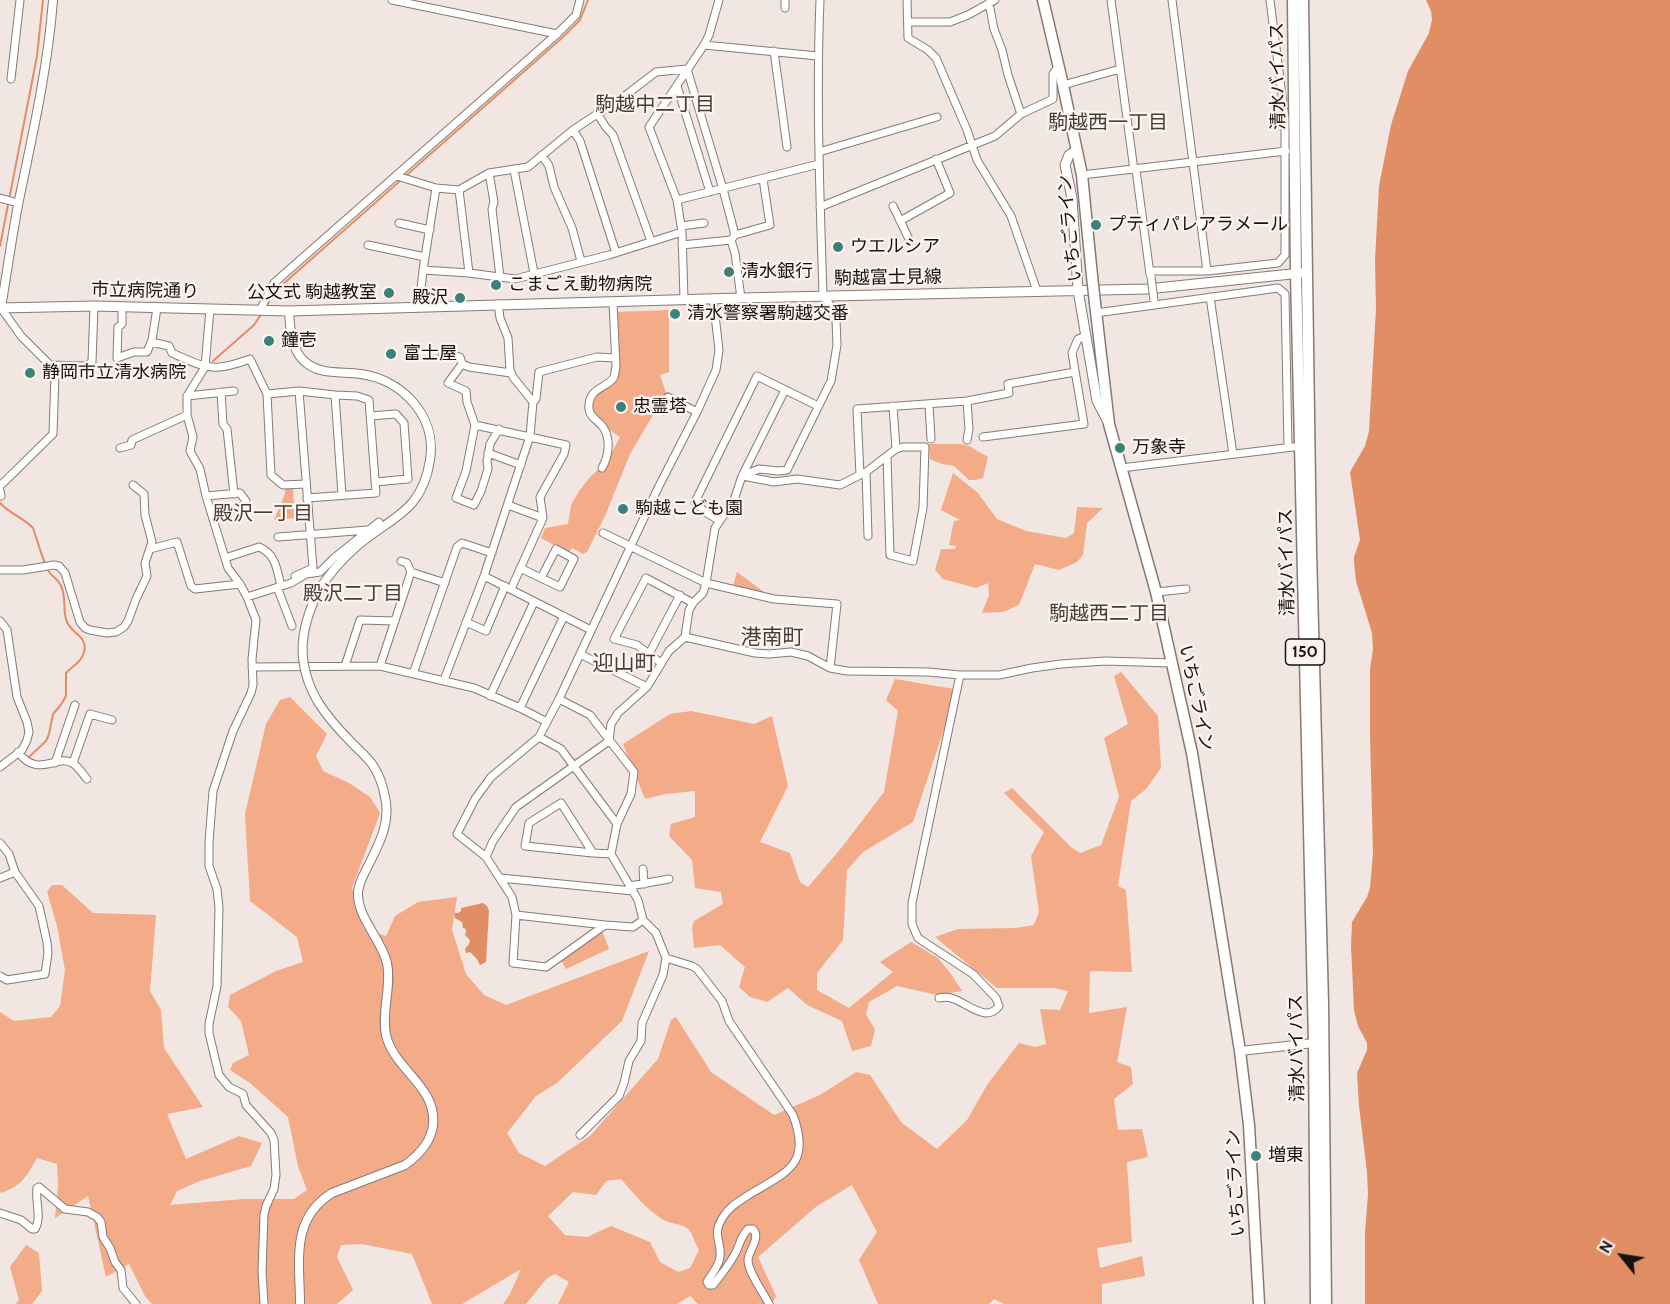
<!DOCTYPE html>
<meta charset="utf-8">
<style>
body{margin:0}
#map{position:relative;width:1670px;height:1304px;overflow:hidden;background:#f1e6e1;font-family:Cabin,sans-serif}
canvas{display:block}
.north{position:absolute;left:1592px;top:1226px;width:60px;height:60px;-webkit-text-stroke:4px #fef3ee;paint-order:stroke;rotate:300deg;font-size:16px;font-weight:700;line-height:24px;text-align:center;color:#161211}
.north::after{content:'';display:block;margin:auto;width:21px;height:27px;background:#161211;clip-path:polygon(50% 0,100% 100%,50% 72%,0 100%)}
</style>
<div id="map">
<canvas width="1670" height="1304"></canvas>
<div class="north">N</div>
</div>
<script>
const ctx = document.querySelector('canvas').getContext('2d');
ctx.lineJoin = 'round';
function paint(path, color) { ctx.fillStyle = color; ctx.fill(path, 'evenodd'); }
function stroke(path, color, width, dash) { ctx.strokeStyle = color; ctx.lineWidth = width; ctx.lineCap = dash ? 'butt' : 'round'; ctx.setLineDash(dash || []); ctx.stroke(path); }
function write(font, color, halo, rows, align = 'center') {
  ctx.font = font + ' Cabin,"Noto Sans JP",sans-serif'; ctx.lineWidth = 4.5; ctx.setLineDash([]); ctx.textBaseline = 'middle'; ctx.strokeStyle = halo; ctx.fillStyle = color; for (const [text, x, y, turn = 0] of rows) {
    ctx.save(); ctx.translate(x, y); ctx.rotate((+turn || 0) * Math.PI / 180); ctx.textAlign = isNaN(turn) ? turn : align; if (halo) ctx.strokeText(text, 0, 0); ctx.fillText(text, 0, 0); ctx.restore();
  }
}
paint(new Path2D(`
 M 669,310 L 669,372 L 660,375 L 666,393 L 630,454 L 605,516 L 587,552 L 583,554 L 572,548 L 568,553 L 541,538 L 545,528 L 568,524 L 571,505 L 579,491 L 591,476 L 599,469 L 606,452 L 612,452 L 620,437 C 604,426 587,418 595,395 L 612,384 L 618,377 L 615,312 Z
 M 929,444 L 960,444 L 969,446 L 988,457 L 983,478 L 974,480 L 969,480 L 954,466 L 942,464 L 930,459 Z
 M 953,473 L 978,493 L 997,519 L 1026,531 L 1066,538 L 1074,533 L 1077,507 L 1103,508 L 1087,523 L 1083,555 L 1077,562 L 1059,570 L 1035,564 L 1019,605 L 1003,612 L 982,613 L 989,595 L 988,583 L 976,588 L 943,579 L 935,570 L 941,549 L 955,549 L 956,546 L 949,545 L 954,521 L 960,520 L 941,510 Z
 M 285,489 L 293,489 L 295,518 L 274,520 L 285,494 Z
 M 737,572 L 764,592 L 764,594 L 733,586 Z
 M 1121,672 L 1158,716 L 1161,768 L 1146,789 L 1131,801 L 1118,886 L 1126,890 L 1132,972 L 1090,971 L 1089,1013 L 1127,1007 L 1117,1062 L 1131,1067 L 1133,1084 L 1114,1099 L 1118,1130 L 1142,1129 L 1148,1157 L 1127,1162 L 1132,1242 L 1097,1248 L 1100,1268 L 1142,1256 L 1145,1276 L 1102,1284 L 1102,1304 L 1004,1304 L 994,1299 L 989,1304 L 878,1304 L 859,1260 L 877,1232 L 852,1185 L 817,1206 L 758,1257 L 776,1296 L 772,1304 L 698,1304 L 690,1296 L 677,1304 L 558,1304 L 569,1282 L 555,1274 L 547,1278 L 526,1304 L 503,1304 L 510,1294 L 521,1269 L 462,1304 L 432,1304 L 412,1254 L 362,1244 L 341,1245 L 337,1257 L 353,1290 L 337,1304 L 152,1304 L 145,1296 L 129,1264 L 106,1277 L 88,1196 L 55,1218 L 58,1186 L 57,1164 L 37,1158 C 26,1177 22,1186 1,1193 L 0,1191 L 0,1012 L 14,1021 L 51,1017 L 60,1006 L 65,970 L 57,926 L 47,892 L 52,885 L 62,885 L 93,913 L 156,915 L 150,991 L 161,1010 L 164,1048 L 203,1107 L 167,1114 L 186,1159 L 239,1136 L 262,1143 L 251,1166 L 200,1181 L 177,1191 L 170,1205 L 244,1199 L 294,1199 L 307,1190 L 298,1166 L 288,1117 L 250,1083 L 230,1070 L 233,1063 L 249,1055 L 241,1021 L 228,1007 L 230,995 L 276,971 L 303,962 L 297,937 L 250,901 L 245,814 L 266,724 L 280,700 L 290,697 L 327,734 L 316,756 L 323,771 L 349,783 L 370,797 L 380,813 L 352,888 L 364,929 L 386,936 L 395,916 L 418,902 L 457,897 L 452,930 L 466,974 L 484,995 L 506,1005 L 649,951 L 622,1021 L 557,1083 L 536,1096 L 507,1133 L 519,1153 L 545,1166 L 590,1136 L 658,1059 L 671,1020 L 676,1017 L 711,1072 L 774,1115 L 820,1095 L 856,1072 L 870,1075 L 901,1122 L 937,1149 L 967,1120 L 987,1085 L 1019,1043 L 1035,1047 L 1046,1044 L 1040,1009 L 1060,1010 L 1068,991 L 1054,988 L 997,988 L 935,937 L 958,929 L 1016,928 L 1034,925 L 1039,912 L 1031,856 L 1044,832 L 1004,793 L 1012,788 L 1071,847 L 1080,853 L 1101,845 L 1119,797 L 1104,738 L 1128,724 L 1114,676 ZM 621,1179 C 634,1194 645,1208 662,1219 C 669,1224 681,1223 688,1229 C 694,1235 694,1243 699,1250 L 690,1268 L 678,1272 L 660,1262 L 650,1242 L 611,1226 L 587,1237 L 565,1235 L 548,1216 L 573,1192 L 596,1195 L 606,1181 Z
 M 895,679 L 954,689 L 946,723 L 913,822 L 863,852 L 847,870 L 843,940 L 817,973 L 817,990 L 849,1008 L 893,972 L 880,962 L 911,942 L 938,958 L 951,974 L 962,991 L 937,995 L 897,986 L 869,1002 L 866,1014 L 875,1030 L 871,1046 L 852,1051 L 842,1021 L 807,1005 L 788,988 L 767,1002 L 750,997 L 739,987 L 745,967 L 720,945 L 694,948 L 692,927 L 694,921 L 723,904 L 721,892 L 695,888 L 692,860 L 669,836 L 671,824 L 695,817 L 695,791 L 665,794 L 645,799 L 623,744 L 670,714 L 691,711 L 754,724 L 772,716 L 788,786 L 760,842 L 790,853 L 800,882 L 808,887 L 842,847 L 884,792 L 898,711 L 886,700 Z
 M 602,931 L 609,949 L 566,969 L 561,960 Z
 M 26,1245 L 39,1253 L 42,1291 L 32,1304 L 16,1304 L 19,1300 L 10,1267 Z`), '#f3ab88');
paint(new Path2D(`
 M 1426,0 L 1670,0 L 1670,1304 L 1365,1304 L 1365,1233 L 1368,1194 L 1367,1172 L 1359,1106 L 1357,1073 L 1367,1050 L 1367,1043 L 1358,1026 L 1354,1010 L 1351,946 L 1352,922 L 1367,897 L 1370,888 L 1373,853 L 1370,735 L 1370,669 L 1373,649 L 1372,633 L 1356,581 L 1354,562 L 1354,557 L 1360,540 L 1350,472 L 1365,446 L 1369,431 L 1376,309 L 1375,260 L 1379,186 L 1391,125 L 1408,71 L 1429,33 L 1432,20 L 1431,11 Z
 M 483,903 L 487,906 L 489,911 L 486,962 L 480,965 L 477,959 L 470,952 L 466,953 L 465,949 L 469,944 L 470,940 L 465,935 L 466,932 L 466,929 L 463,928 L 462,922 L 455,918 L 454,913 L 458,913 L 461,911 L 461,908 Z`), '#e28e65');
stroke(new Path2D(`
 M 0,246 L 37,56 L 43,0
 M 265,308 L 274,293 L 282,285 L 563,37 L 580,20 L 588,0
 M 213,361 L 254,325 L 262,313
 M 0,503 C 10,514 24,518 33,528 C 38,542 42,559 49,572 C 53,577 59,580 61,586 C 67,597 62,611 67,622 C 72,634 88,636 84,652 C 82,662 72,666 66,673 L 66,696 L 60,706 L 53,714 L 49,734 L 46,741 L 29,757`), '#e28e65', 2);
const minor = new Path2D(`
 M 392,0 L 557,34
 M 907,0 L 908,38 L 928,50 L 936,58 L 967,130 L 977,160 L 1011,216 L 1037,291
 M 1111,0 L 1134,170
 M 989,3 L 994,29 L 1002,50 L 1008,75 L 1021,114
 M 785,8 L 785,0
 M 908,22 L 950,22 L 968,15 L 995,0
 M 704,45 L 818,56
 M 774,51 L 787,147
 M 687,69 L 723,189 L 735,235 L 731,240 L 735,253 L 741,298
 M 11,79 L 20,0
 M 1063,85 L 1120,69
 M 677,86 L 710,192
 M 597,113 L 605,126 L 613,135 L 651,241
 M 573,130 L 580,141 L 616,253
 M 819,152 L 937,117
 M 542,155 L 549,166 L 554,187 L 572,228 L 581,261
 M 514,170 L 534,273
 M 1136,170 L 1150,274
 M 489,173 L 494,202 L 492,209 L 500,277
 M 1082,175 L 1286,151
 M 397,176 L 436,188 L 459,190 L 489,173 L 528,167 L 573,130 L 626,95 L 656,72 L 687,69
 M 459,190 L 469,273 L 515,279 L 609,255 L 682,232
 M 0,198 L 18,203
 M 677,200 L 819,164
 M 893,206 L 908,237
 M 820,207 L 995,136 L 1021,114 L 1053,99 L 1053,74 L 1059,65
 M 900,221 L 950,193 L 936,159
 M 399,223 L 430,230
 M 681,226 L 704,223
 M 735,235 L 770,225 L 763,179
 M 368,245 L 425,257
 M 682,245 L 731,240
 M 423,270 L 469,273
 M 1150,271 L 1207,271 L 1172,0
 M 1207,271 L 1278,263 L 1285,255 L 1285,119 L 1270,0
 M 1210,297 L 1233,454
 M 684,299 L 682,232 L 677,200 L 649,127 L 704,45 L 709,35 L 719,0
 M 122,307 L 122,324 L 118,327 L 117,358 L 134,352 L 147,352 L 152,340 L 157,308
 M 419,307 L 423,270 L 436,188
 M 210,309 L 205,367 L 187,396 L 187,415 L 193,437 L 190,451 L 200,469 L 206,496 L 228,568 L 240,584 L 247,597 L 256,620 L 252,659 L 253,685 L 251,693 L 233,731 L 213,791 L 209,842 L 209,866 L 217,889 L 219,908 L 217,986 L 209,1024 L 209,1033 L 219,1075 L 229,1087 L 243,1094 L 246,1105 L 271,1133 L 274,1140 L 276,1175 L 274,1189 L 266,1206 L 264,1215 L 262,1271 L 264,1304
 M 260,310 L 274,283 L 557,34 L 576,15 L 580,0
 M 1096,313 L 1278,288 L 1285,294 L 1288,447
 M 151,342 L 169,346 L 172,353 C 206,368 213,373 250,359 L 267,394 L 271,475 L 283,485 L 306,484
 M 442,355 L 460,357 L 462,364 L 469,367 L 511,373
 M 462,364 L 448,383 L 466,391 L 467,402 L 475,425 L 466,471 L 456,498 L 474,505 L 481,491 L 488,469 L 487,461 L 490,444 L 499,429
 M 50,365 L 86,366 L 92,362 L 94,306
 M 221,392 L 223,424 L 227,429 L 234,494
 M 267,394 L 299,391 L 335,395 L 357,396 L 369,400 L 376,493 L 307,498
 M 335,395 L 342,495
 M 187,396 L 234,391
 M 665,401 L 668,397 L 697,412
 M 967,401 L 969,429 L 967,440
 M 533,402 L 536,399 L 539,372 L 597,357 L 615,358
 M 929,404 L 931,439
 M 893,406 L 896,449
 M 370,416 L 396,414 L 404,423 L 408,479 L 375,482
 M 475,425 L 566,445 L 564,454 L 540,497 L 543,518 L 511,589
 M 983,437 L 1084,424 L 1072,353 L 1078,339 L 1086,336
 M 120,448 L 131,445 L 132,440 L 187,415
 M 488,453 L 521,465
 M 602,468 C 609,456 611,439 603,427 C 598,420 590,418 589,409 C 587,387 609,388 614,377 C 615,374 615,370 616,367 L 613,302
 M 1121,468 L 1301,446
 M 866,472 L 868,536
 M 860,475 L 857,409 L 967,401 L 1009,393 L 1008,384 L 1075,372
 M 742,476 L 759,469 L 778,471 L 787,470 L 831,381 L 837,345 L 836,320 L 830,305 L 823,296 C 820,197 816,99 820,0
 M 743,476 L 774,482 L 797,479 L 840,485 L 866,472 L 896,449 L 903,447 L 925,447 L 923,508 L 913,561 L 890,555 L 887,456
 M 0,486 L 53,434 L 55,374 L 50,365 L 21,336 L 1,308
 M 0,491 L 1,496
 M 206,496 L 240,493 L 246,501
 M 508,505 L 543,518
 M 720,521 L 705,512 L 695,502 L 757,376 L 818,406
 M 603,533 L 706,583 L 774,599 L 837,604 L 830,668
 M 278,537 L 368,530
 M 150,549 L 177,542 L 191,586 L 195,589 L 240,584
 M 225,558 L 259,547 C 276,554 277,570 281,586
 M 401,561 L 407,563 L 411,572
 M 520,568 L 560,587 L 574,559 L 556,549 L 541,578
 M 0,570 L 23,570 L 54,565 L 59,566 L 65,573 L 80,622 L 85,628 L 90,630 L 107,633 L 116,632 L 124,627 L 128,621 L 136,599 L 147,576 L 145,563 L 152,542 L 145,515 L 144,494 L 133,485
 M 484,576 L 591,630
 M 297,579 L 295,576 L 313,568 L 299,391
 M 277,587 L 292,626
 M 1156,592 L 1186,589
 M 247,597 L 291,583 L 306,574 L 320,572 L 334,558 L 379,522
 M 0,621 L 7,630 L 17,697 L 27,722 L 29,732 L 27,740 L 22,750 L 0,767
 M 466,622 L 486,631 L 505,586
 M 685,637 L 755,653 L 769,654 L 791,652 L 808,656 L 830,668 L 847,671 L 928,672 L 960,675 L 999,675 L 1032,668 L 1061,664 L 1105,661 L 1172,663
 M 580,654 L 647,687
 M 649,654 L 680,595
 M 661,663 L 637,645 L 614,639 L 646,578 L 693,603
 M 345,666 L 360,620 L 395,621
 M 380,666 L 411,572 L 445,583
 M 252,667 L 380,666 L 474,688 L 520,708 L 547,722
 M 413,674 L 457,547 L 462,543 L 492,553
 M 444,680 L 484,576 L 530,436 L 533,402 L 513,377 L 510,370 L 508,338 L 500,318 L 498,304
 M 490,696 L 534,602
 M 559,699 L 590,715 L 634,772 L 631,794 L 617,824 L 611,854 L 638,900 L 643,920 L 656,933 L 666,958 L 663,975 L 642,1023 L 641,1041 L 629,1061 L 624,1083 L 619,1096 L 580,1135
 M 520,708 L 564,616
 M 539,737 L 561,749 L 617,824
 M 18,752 C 39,780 57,752 74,764 C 79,768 83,774 87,779
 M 55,763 L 75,705
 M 73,763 L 90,714 L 112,720
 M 561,803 L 593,853 L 525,846 L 529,823 Z
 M 0,843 L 9,854 L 15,872 L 39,906 L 47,942 L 48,953 L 45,974 L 7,980 L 0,976
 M 593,853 L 611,854
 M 486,857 L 493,841 L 516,807 L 609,741 L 611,724 L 618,713 L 647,687 L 669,651 L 685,637 L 689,610 L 693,603 L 703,593 L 706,583 L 715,528 L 734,500 L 742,476 L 785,390
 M 643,869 L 644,884
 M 0,878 L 15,872
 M 500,878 L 633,891
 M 630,886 L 669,879
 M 516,915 L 605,925 L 633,927 L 643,920
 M 605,925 L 546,967 L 513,963 L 516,915 L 512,897 L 486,857 L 457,834 L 475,799 L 491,777 L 539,737 L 559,699 L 658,488 L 697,412 L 716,370 L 719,350 L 713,298
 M 666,958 L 692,966 L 697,969 L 722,1001 L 729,1021 L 793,1115 C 812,1166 786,1172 747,1196 C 738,1202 729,1207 723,1217 C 711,1236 722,1240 720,1257 C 719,1266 711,1275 707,1282 L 709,1285 L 713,1285 C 722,1274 730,1264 736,1252 C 740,1244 741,1236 748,1229 L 753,1229 C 761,1239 749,1249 748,1260 C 748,1272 763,1292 769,1304
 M 939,998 C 944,997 949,997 954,999 C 968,1004 987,1023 999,1006 L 996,998 L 973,974 L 918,938 L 912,924 L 912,903 L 960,675
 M 0,1213 L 21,1220 L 32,1229 L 35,1229 C 42,1217 35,1202 37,1188 L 39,1187 L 65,1209 L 88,1212 L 97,1217 L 101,1222 L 103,1237 L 110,1248 L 115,1262 L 121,1270 L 123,1288 L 136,1304`);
const tertiary = new Path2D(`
 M 1,308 C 7,272 12,236 19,200 C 33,133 48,67 53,0
 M 289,311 C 290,328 291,349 304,361 C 320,376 342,371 361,374 C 403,380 437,417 430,460 C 422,513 390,517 356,547 C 341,560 328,575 318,592
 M 1240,1051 L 1314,1043
 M 300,1304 C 300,1262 290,1219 332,1193 L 405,1165 C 419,1155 431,1143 433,1125 C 437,1086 394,1070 386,1035 C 381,1011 392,987 387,963 C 381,938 357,918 358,892 C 359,882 364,874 368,866 C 379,844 391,823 385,797 C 383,786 379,774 372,764 C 367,757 359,750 353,744 C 340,731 328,718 318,702`);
const secondary = new Path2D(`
 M 1077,150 L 1069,155 L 1065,165 L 1072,198 L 1078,290 L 1097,401 L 1108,422
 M 0,308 L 94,306 L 289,311 L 741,298 L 1147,289 L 1301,273`);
const trunk = new Path2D(`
 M 1043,0 L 1063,85 L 1082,175 L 1092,276
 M 1293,0 L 1296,274 L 1314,1043 L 1316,1304
 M 1303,0 L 1311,551 L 1323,1003 L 1326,1304
 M 1095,303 L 1109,424 L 1156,592 L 1192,753 L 1240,1051 L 1249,1125 L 1259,1304`);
stroke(minor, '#847b76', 9);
stroke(tertiary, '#847b76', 10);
stroke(secondary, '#847b76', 11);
stroke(trunk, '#847b76', 13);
stroke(minor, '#fff', 7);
stroke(tertiary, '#fff', 8);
stroke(secondary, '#fff', 9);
stroke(trunk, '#fff', 10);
const minorBridge = new Path2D(`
 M 1151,277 L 1154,300`);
const tertiaryBridge = new Path2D(`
 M 318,702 C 296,664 299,631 318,592`);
const trunkBridge = new Path2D(`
 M 1092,276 L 1095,303`);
stroke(minorBridge, '#847b76', 9, []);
stroke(tertiaryBridge, '#847b76', 10, []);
stroke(trunkBridge, '#847b76', 13, []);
stroke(minorBridge, '#fff', 7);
stroke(tertiaryBridge, '#fff', 8);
stroke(trunkBridge, '#fff', 10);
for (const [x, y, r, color] of [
 [1096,225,6,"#3a817b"],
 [838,247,6,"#3a817b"],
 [729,272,6,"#3a817b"],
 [496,285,6,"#3a817b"],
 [389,293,6,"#3a817b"],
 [460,298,6,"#3a817b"],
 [675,314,6,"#3a817b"],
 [269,341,6,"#3a817b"],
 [391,354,6,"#3a817b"],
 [30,373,6,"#3a817b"],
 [621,407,6,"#3a817b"],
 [1120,448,6,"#3a817b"],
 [623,509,6,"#3a817b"],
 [1256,1156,6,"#3a817b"]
]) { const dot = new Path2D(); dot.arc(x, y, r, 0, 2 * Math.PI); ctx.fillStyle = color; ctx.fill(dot); stroke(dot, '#fef3ee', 2); }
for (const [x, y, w] of [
 [1305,652,39]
]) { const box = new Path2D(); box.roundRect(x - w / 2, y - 13, w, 26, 4.5); ctx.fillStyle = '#fef3ee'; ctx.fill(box); stroke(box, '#161211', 1.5); }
write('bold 16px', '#161211', null, [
 ["150",1305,652]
]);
write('18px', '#161211', '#fef3ee', [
 ["清水バイパス",1278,76,-91],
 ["いちごライン",1070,228,-96],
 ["駒越富士見線",888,278,-1],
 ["市立病院通り",145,291,1],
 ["清水バイパス",1287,562,-91],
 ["いちごライン",1196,698,78],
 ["清水バイパス",1297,1048,-91],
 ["いちごライン",1236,1183,-93]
]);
write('18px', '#161211', '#fef3ee', [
 ["プティパレアラメール",1108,225],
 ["ウエルシア",850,247],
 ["清水銀行",741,272],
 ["こまごえ動物病院",508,285],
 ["公文式 駒越教室",377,293,"right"],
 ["殿沢",448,298,"right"],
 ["清水警察署駒越交番",687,314],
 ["鐘壱",281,341],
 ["富士屋",403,354],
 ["静岡市立清水病院",42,373],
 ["忠霊塔",633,407],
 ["万象寺",1132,448],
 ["駒越こども園",635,509],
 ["増東",1268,1156]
], 'left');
write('20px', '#463d39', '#fef3ee', [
 ["駒越中二丁目",655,105],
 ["駒越西一丁目",1108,123],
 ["殿沢一丁目",263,514],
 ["殿沢二丁目",353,594],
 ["駒越西二丁目",1109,614]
]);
write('21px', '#463d39', '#fef3ee', [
 ["港南町",772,638],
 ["迎山町",624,664]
]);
</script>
